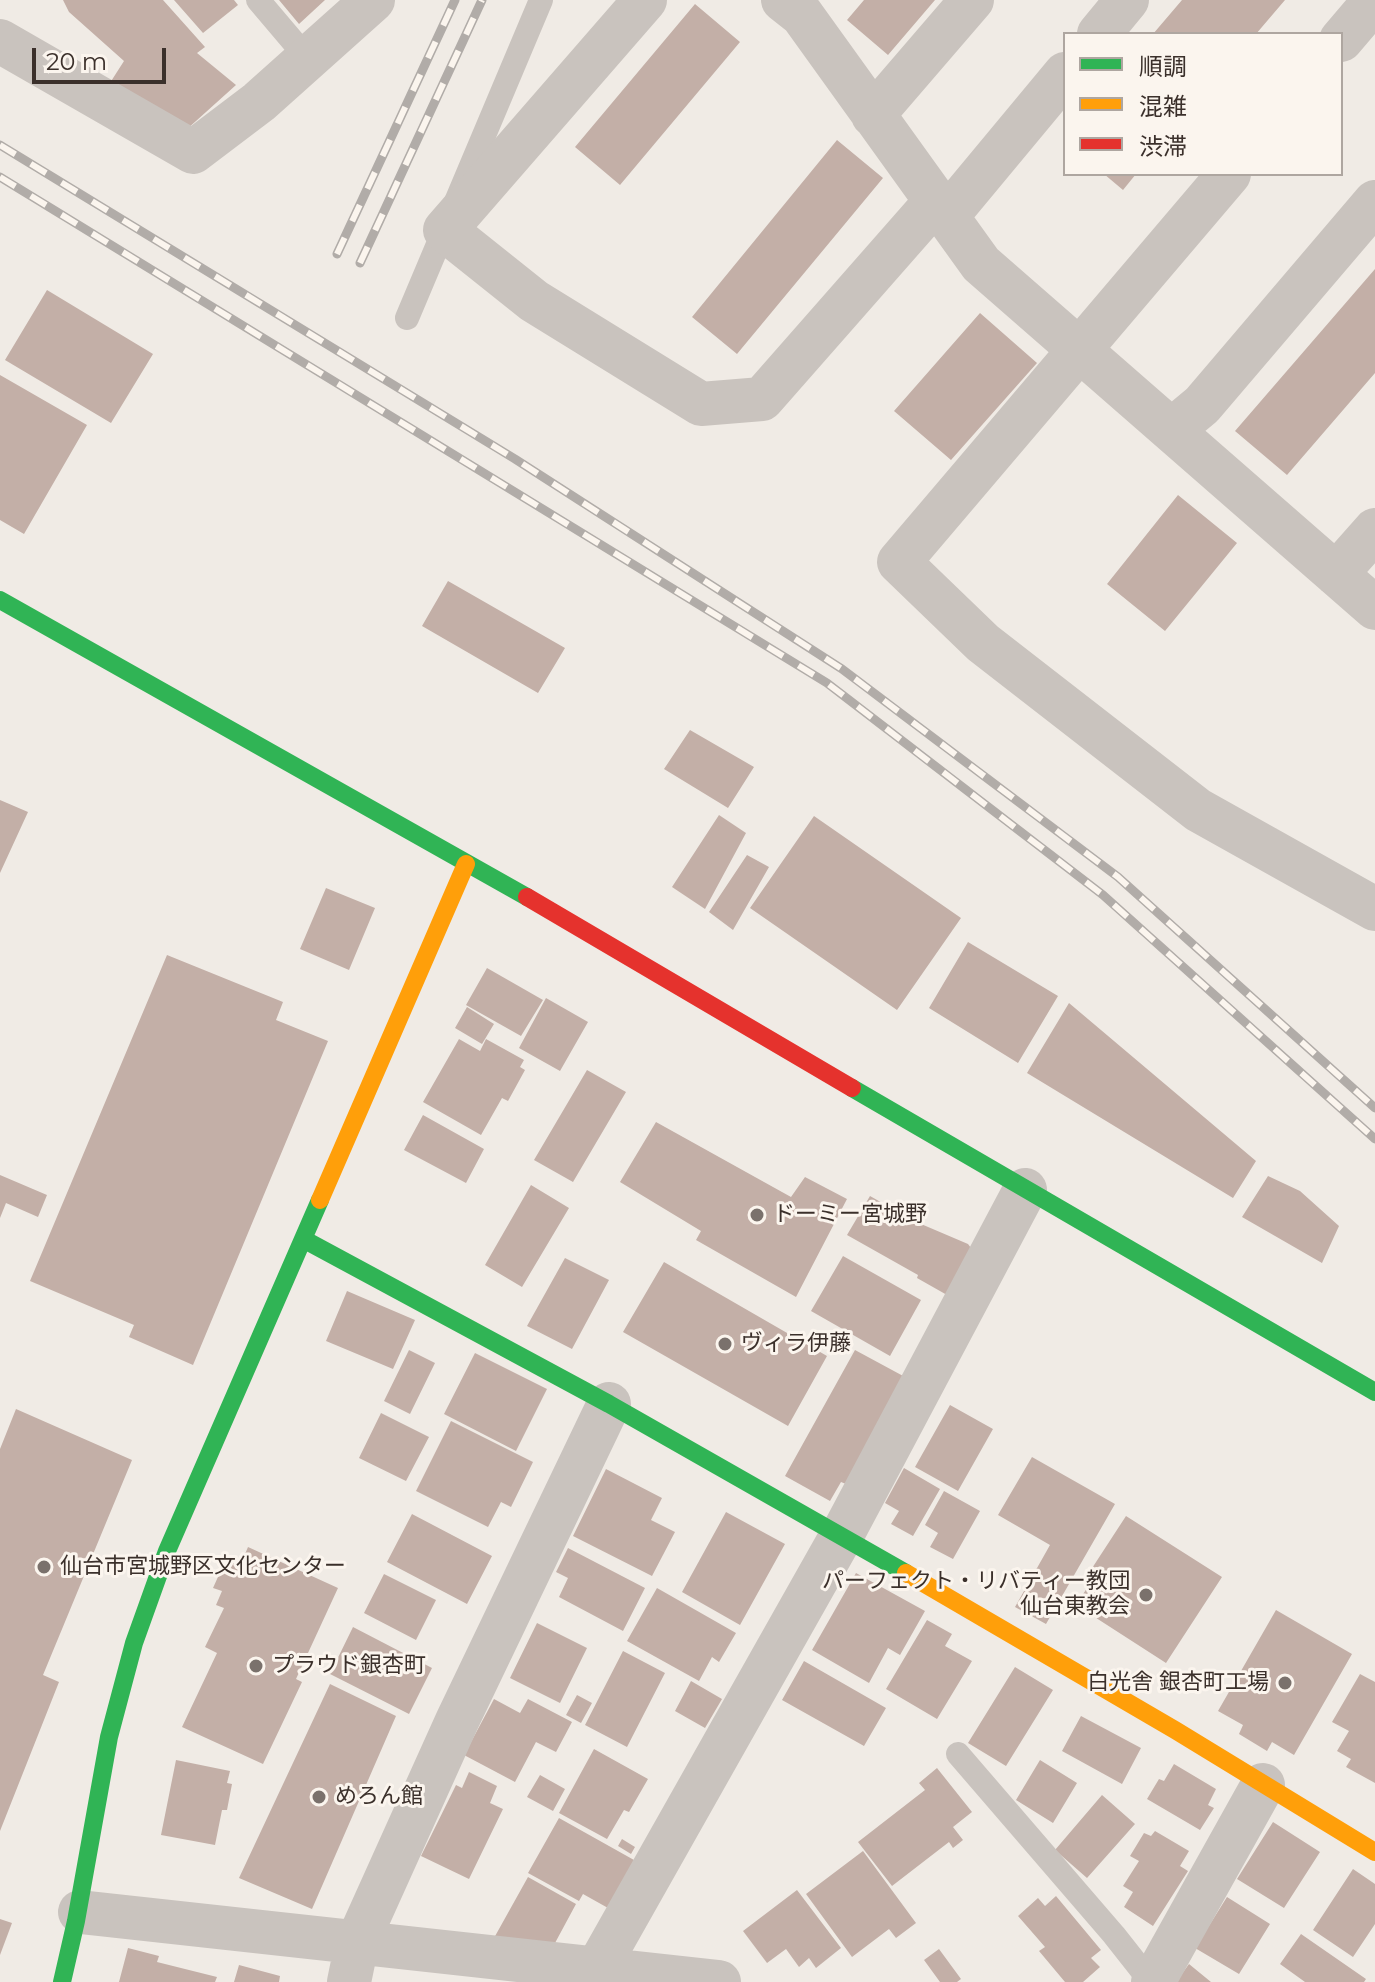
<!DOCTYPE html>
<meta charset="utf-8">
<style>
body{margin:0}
#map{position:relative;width:1375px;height:1982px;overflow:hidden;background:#f0ebe5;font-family:Montserrat,"Noto Sans JP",sans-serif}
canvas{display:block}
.legend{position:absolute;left:1063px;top:32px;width:280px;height:144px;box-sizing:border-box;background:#fbf5ee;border:2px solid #aea6a0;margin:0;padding:10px 14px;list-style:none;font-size:24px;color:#3b302b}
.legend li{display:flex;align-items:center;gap:16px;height:40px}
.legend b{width:40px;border:2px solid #aea6a0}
.scale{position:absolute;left:32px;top:48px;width:134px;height:36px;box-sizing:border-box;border:4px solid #3b302b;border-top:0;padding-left:10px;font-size:24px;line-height:28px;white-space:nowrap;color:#3b302b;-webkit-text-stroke:6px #fbf5ee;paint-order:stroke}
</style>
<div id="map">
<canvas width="1375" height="1982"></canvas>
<ul class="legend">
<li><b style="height:10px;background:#30b455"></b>順調</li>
<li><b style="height:10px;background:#ff9f0a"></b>混雑</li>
<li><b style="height:10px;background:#e5322d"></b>渋滞</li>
</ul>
<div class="scale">20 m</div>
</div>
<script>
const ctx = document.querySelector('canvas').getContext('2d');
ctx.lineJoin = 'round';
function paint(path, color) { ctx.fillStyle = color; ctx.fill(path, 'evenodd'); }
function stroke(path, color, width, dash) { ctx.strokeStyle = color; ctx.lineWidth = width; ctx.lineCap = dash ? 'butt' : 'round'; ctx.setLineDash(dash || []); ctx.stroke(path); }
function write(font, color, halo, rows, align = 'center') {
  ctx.font = font + ' Montserrat,"Noto Sans JP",sans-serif'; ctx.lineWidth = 6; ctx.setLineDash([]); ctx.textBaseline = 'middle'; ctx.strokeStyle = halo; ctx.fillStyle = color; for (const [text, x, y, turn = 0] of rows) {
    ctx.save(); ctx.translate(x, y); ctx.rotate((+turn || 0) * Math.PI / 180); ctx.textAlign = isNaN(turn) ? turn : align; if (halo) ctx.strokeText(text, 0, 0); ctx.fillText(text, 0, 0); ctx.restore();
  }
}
paint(new Path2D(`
 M 63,0 L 163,0 L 205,47 L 197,53 L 236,85 L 186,130 L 108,86 L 124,61 L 69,12 Z
 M 174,0 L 234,0 L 238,5 L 203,33 Z
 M 279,0 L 325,0 L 299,24 Z
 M 864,0 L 935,0 L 888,55 L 847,20 Z
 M 1182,0 L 1285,0 L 1256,34 L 1153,34 Z
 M 695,4 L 740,42 L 620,185 L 575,147 Z
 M 837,140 L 883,178 L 737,354 L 692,317 Z
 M 1104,174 L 1136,174 L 1123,190 Z
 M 1375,269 L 1375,373 L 1287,475 L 1235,431 Z
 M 47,290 L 153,354 L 111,423 L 5,360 Z
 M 980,313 L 1037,363 L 951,460 L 894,411 Z
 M 0,375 L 87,425 L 24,534 L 0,520 Z
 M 1178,495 L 1237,543 L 1165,631 L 1107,584 Z
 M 448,581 L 565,648 L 538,693 L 422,626 Z
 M 690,730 L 754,767 L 728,808 L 664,769 Z
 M 0,800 L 28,812 L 0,873 Z
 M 719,815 L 746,833 L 705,909 L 672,887 Z
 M 814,816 L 961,918 L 897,1010 L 750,908 Z
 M 747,855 L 769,867 L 733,930 L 709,912 Z
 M 326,888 L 375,908 L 349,970 L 300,949 Z
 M 968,942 L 1058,996 L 1018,1063 L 929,1008 Z
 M 167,955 L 283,1002 L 276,1020 L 328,1041 L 193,1365 L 129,1337 L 134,1325 L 30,1281 Z
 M 487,968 L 543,1000 L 521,1036 L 466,1005 Z
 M 546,998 L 588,1022 L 560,1071 L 519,1048 Z
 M 1069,1003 L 1256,1161 L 1233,1198 L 1027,1073 Z
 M 467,1007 L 494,1024 L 482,1044 L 455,1028 Z
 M 459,1039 L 480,1051 L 486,1039 L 524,1060 L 520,1067 L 525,1070 L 508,1101 L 502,1098 L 481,1135 L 423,1102 Z
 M 587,1070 L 626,1092 L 573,1182 L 534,1160 Z
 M 423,1115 L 484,1149 L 466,1183 L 404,1150 Z
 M 656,1122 L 791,1197 L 805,1177 L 847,1199 L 796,1297 L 696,1240 L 701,1231 L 620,1182 Z
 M 0,1175 L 47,1195 L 38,1217 L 6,1203 L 0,1218 Z
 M 1268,1176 L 1300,1191 L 1339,1226 L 1322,1263 L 1242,1217 Z
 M 531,1185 L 569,1208 L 522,1287 L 485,1265 Z
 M 870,1196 L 914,1221 L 968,1244 L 971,1248 L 947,1295 L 917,1278 L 918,1275 L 847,1235 Z
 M 843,1256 L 921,1300 L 890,1356 L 811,1311 Z
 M 565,1258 L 609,1280 L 572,1349 L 527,1326 Z
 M 664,1262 L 827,1356 L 788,1426 L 623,1332 Z
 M 347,1291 L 415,1320 L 393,1369 L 326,1341 Z
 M 409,1350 L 435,1363 L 410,1414 L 384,1401 Z
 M 855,1350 L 905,1377 L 846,1484 L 841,1482 L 830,1501 L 785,1476 Z
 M 475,1353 L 547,1389 L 516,1451 L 444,1414 Z
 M 950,1405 L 993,1429 L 958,1491 L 915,1467 Z
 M 16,1409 L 132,1460 L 43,1675 L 59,1682 L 0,1831 L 0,1449 Z
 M 381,1413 L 429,1437 L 406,1481 L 359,1458 Z
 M 451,1421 L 533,1462 L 511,1507 L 501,1502 L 488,1527 L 416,1491 Z
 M 1032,1457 L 1115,1504 L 1046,1624 L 1015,1607 L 1050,1545 L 998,1515 Z
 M 904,1468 L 940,1489 L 913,1536 L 891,1524 L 899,1511 L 885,1503 Z
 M 606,1469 L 662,1498 L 651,1520 L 675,1532 L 652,1576 L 573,1536 Z
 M 944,1491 L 980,1511 L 953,1559 L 930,1547 L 938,1533 L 925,1525 Z
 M 726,1512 L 785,1544 L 740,1625 L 682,1592 Z
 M 412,1514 L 492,1556 L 467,1604 L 387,1562 Z
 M 1126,1516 L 1222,1577 L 1166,1663 L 1076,1605 L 1089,1585 L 1083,1582 Z
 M 248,1547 L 338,1588 L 296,1679 L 302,1682 L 263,1764 L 182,1727 L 217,1653 L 205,1647 L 224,1608 L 216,1605 L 222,1591 L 213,1588 L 226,1559 L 240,1566 Z
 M 568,1548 L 645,1588 L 623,1631 L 559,1597 L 568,1578 L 556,1572 Z
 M 856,1573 L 925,1611 L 900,1655 L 888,1648 L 869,1683 L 812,1650 Z
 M 384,1574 L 436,1600 L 416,1640 L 364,1613 Z
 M 657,1588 L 736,1633 L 719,1662 L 712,1657 L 699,1681 L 627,1641 Z
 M 1276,1610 L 1352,1654 L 1294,1755 L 1272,1742 L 1267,1751 L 1239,1734 L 1243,1725 L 1218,1711 Z
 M 927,1620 L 952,1634 L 945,1646 L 972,1661 L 937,1719 L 886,1689 Z
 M 537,1623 L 587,1648 L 560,1703 L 510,1678 Z
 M 353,1627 L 432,1668 L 409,1714 L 330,1674 Z
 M 623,1651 L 665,1673 L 627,1747 L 585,1725 Z
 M 804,1661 L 886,1708 L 864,1746 L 782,1700 Z
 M 1015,1667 L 1053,1690 L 1006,1766 L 968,1743 Z
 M 1360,1674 L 1375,1682 L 1375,1783 L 1346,1767 L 1351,1759 L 1337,1751 L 1349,1731 L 1332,1722 Z
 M 691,1681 L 722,1699 L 705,1728 L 675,1711 Z
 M 330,1684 L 396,1716 L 312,1909 L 239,1878 Z
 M 577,1695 L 592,1703 L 581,1723 L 566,1715 Z
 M 494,1699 L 520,1713 L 528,1699 L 572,1722 L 556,1752 L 536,1742 L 515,1782 L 464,1755 Z
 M 1081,1716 L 1141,1748 L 1122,1784 L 1062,1751 Z
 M 594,1749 L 648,1779 L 629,1812 L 624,1810 L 607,1839 L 559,1813 Z
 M 176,1760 L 230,1771 L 227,1783 L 232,1784 L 227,1810 L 222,1810 L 215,1845 L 161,1835 Z
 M 1040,1760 L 1077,1783 L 1053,1823 L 1016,1800 Z
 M 1174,1764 L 1216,1789 L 1208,1805 L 1214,1808 L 1200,1830 L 1147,1799 L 1159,1779 L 1164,1781 Z
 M 937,1768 L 972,1812 L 953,1827 L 963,1840 L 953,1848 L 949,1842 L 892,1886 L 858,1842 L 925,1790 L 919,1783 Z
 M 469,1772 L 497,1786 L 490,1803 L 503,1809 L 469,1879 L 421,1856 L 456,1785 L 462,1788 Z
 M 540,1775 L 565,1789 L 553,1811 L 527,1797 Z
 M 1102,1795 L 1135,1824 L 1087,1878 L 1055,1850 Z
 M 559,1818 L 634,1860 L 608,1908 L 583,1894 L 579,1901 L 528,1873 Z
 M 1273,1822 L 1320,1852 L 1284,1908 L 1237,1879 Z
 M 1155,1831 L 1189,1851 L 1180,1866 L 1188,1871 L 1153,1926 L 1124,1907 L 1133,1892 L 1123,1886 L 1139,1861 L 1130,1856 L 1144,1833 L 1151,1836 Z
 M 622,1839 L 635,1847 L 631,1854 L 618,1846 Z
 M 863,1851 L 916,1923 L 896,1938 L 889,1929 L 852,1957 L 806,1894 Z
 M 1353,1869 L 1375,1884 L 1375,1924 L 1353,1957 L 1313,1930 Z
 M 528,1877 L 576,1904 L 555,1943 L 494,1938 Z
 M 797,1890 L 841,1948 L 816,1968 L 809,1958 L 799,1967 L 786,1949 L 767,1963 L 743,1931 Z
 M 1056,1896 L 1101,1950 L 1091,1958 L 1100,1967 L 1083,1982 L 1065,1982 L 1039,1951 L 1045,1947 L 1018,1916 L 1038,1898 L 1045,1906 Z
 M 1227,1897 L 1270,1924 L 1239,1974 L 1195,1948 Z
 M 0,1919 L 12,1923 L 0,1955 Z
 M 1301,1934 L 1366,1979 L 1364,1982 L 1305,1982 L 1280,1964 Z
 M 128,1948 L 159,1956 L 157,1962 L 217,1977 L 215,1982 L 119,1982 Z
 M 939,1949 L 961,1979 L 957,1982 L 940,1982 L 924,1960 Z
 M 1189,1964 L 1211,1982 L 1176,1982 Z
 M 239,1965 L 280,1976 L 279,1982 L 234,1982 Z`), '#c3afa7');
stroke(new Path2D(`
 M 258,0 L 308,59
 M 407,318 L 541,0
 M 958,1754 L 1114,1935 L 1151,1982`), '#c9c3be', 24);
stroke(new Path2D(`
 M 645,0 L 445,230 L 534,301 L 701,404 L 762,399 L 936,201
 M 783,0 L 802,15 L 981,264 L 1375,608
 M 1099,34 L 1127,0
 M 1341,40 L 1375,0
 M 0,41 L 193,152 L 259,102 L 373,0
 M 873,115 L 972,0
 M 1229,174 L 899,562 L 983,643 L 1198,810 L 1375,909
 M 947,216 L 1065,74
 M 1172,430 L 1202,405 L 1375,202
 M 1336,574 L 1375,530
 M 80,1912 L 719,1982
 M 349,1982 L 357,1943 L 457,1721 L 609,1404
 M 593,1982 L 597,1969 L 842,1535 L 1025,1190
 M 1153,1982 L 1263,1785`), '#c9c3be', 44);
stroke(new Path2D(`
 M 0,600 L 527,897
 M 852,1088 L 1375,1392
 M 303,1239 L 609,1404 L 906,1573
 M 62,1982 L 76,1921 L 109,1737 L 134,1643 L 167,1551 L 320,1200`), '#30b455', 18);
stroke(new Path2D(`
 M 320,1200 L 466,864
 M 906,1573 L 1175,1730 L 1375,1852`), '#ff9f0a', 18);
stroke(new Path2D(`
 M 527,897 L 852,1088`), '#e5322d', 18);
const rail = new Path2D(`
 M 0,145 L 515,459 L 842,669 L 1118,877 L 1375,1108
 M 0,177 L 827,683 L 1103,895 L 1375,1139
 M 337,254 L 455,0
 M 360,263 L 482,0`);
stroke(rail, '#b1aca8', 9);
stroke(rail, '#fbf5ee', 6, [18]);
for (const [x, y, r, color] of [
 [757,1215,8,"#7a716c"],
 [725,1344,8,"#7a716c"],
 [44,1567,8,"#7a716c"],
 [1146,1595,8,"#7a716c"],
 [256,1666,8,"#7a716c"],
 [1285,1683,8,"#7a716c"],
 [319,1797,8,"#7a716c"]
]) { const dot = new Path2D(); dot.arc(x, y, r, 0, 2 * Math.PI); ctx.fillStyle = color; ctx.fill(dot); stroke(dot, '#fbf5ee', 3); }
write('22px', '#3b302b', '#fbf5ee', [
 ["ドーミー宮城野",773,1215],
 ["ヴィラ伊藤",741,1344],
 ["仙台市宮城野区文化センター",60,1567],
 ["パーフェクト・リバティー教団",1130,1582,"right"],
 ["仙台東教会",1130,1607,"right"],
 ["プラウド銀杏町",272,1666],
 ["白光舎 銀杏町工場",1269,1683,"right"],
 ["めろん館",335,1797]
], 'left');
</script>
